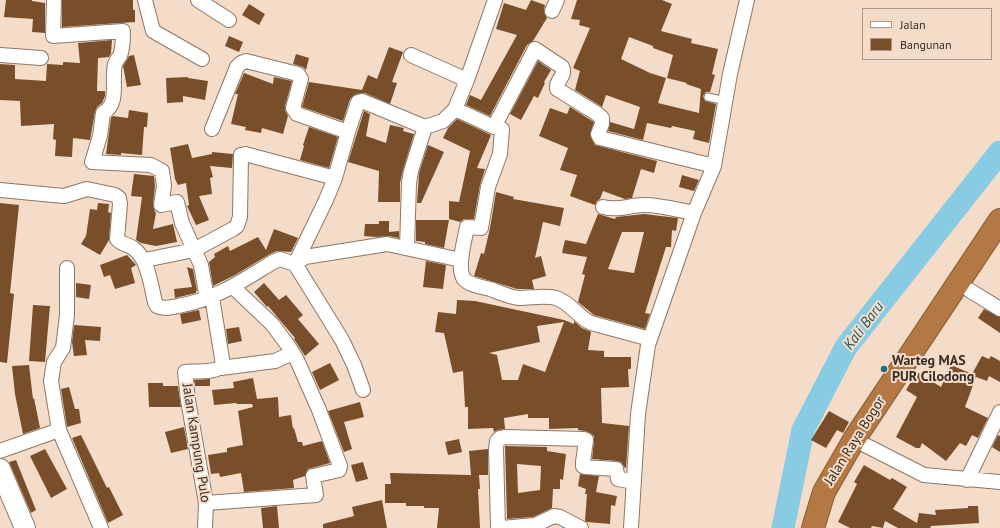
<!DOCTYPE html>
<style>
body{margin:0}
#map{position:relative;width:1000px;height:528px;overflow:hidden;background:#f5dcc8;font-family:"PT Sans",sans-serif}
canvas{display:block}
.legend{position:absolute;left:862px;top:8px;width:130px;height:52px;box-sizing:border-box;background:#f5dcc8;border:1px solid #a89686;margin:0;padding:5px 7px;list-style:none;font-size:12px;color:#352c24}
.legend li{display:flex;align-items:center;gap:8px;height:20px}
.legend b{width:20px;border:1px solid #a89686}
</style>
<div id="map">
<canvas width="1000" height="528"></canvas>
<ul class="legend">
<li><b style="height:5px;background:#fff"></b>Jalan</li>
<li><b style="height:11px;background:#784f2a"></b>Bangunan</li>
</ul>
</div>
<script>
const ctx = document.querySelector('canvas').getContext('2d');
ctx.lineJoin = 'round';
function stroke(path, color, width, dash) { ctx.strokeStyle = color; ctx.lineWidth = width; ctx.lineCap = dash ? 'butt' : 'round'; ctx.setLineDash(dash || []); ctx.stroke(path); }
function paint(path, color) { ctx.fillStyle = color; ctx.fill(path, 'evenodd'); }
function write(font, color, halo, rows, align = 'center') {
  ctx.font = font + ' "PT Sans",sans-serif'; ctx.lineWidth = 4; ctx.setLineDash([]); ctx.textBaseline = 'middle'; ctx.strokeStyle = halo; ctx.fillStyle = color; for (const [text, x, y, turn = 0] of rows) {
    ctx.save(); ctx.translate(x, y); ctx.rotate((+turn || 0) * Math.PI / 180); ctx.textAlign = isNaN(turn) ? turn : align; if (halo) ctx.strokeText(text, 0, 0); ctx.fillText(text, 0, 0); ctx.restore();
  }
}
stroke(new Path2D(`
 M 783,528 L 803,430 L 846,347 L 1000,152`), '#87cce3', 23);
paint(new Path2D(`
 M 6,0 L 32,0 L 32,1 L 45,3 L 45,33 L 32,32 L 33,19 L 4,17 Z
 M 62,0 L 133,0 L 133,10 L 135,10 L 135,22 L 62,27 Z
 M 531,0 L 545,5 L 544,12 L 547,18 L 533,41 L 527,45 L 490,116 L 466,105 L 470,95 L 481,100 L 517,35 L 496,29 L 504,3 L 526,10 Z
 M 577,0 L 662,0 L 672,4 L 661,31 L 692,39 L 691,43 L 718,49 L 712,74 L 715,75 L 710,92 L 706,92 L 703,96 L 705,101 L 716,104 L 709,143 L 693,139 L 695,131 L 672,126 L 671,128 L 647,123 L 643,140 L 608,131 L 610,122 L 634,129 L 640,107 L 606,95 L 602,107 L 575,90 L 580,71 L 573,68 L 590,28 L 579,25 L 580,20 L 571,19 ZM 629,37 L 653,46 L 653,48 L 673,55 L 667,78 L 687,83 L 686,84 L 701,89 L 699,113 L 658,103 L 666,78 L 650,73 L 621,59 Z
 M 249,4 L 265,14 L 259,25 L 242,15 Z
 M 229,36 L 243,42 L 239,52 L 225,46 Z
 M 112,40 L 111,53 L 109,57 L 98,58 L 97,91 L 105,91 L 105,96 L 102,103 L 97,107 L 95,112 L 90,140 L 73,138 L 72,157 L 55,156 L 56,140 L 53,139 L 54,124 L 21,126 L 20,101 L 0,100 L 0,64 L 15,65 L 15,79 L 46,81 L 47,64 L 63,65 L 63,62 L 80,63 L 78,43 Z
 M 389,47 L 403,52 L 392,82 L 397,83 L 390,104 L 365,93 L 356,94 L 350,99 L 343,121 L 302,107 L 309,82 L 362,90 L 368,75 L 377,79 Z
 M 296,54 L 309,58 L 306,70 L 303,67 L 293,64 Z
 M 134,55 L 141,85 L 127,87 L 123,66 L 129,56 Z
 M 538,61 L 551,70 L 544,82 L 545,83 L 538,98 L 534,96 L 521,120 L 510,114 Z
 M 244,73 L 273,84 L 274,77 L 292,81 L 285,106 L 285,110 L 288,116 L 283,134 L 262,128 L 261,133 L 245,130 L 246,127 L 231,124 L 238,94 L 235,94 Z
 M 188,77 L 188,78 L 208,81 L 205,100 L 183,96 L 183,102 L 167,103 L 166,78 Z
 M 570,107 L 594,122 L 590,135 L 595,145 L 657,161 L 654,173 L 641,169 L 632,198 L 625,199 L 603,191 L 600,199 L 597,201 L 595,205 L 570,196 L 577,175 L 560,170 L 568,148 L 539,136 L 550,108 L 567,114 Z
 M 129,110 L 148,113 L 147,127 L 144,127 L 142,155 L 121,153 L 121,155 L 106,154 L 111,118 L 113,116 L 128,118 Z
 M 364,111 L 370,114 L 366,136 L 386,143 L 390,125 L 404,128 L 403,131 L 414,134 L 403,170 L 400,183 L 400,202 L 378,202 L 379,171 L 348,162 Z
 M 457,119 L 491,135 L 477,168 L 485,169 L 480,185 L 474,219 L 464,219 L 460,222 L 449,219 L 449,201 L 459,202 L 470,151 L 443,138 L 448,128 Z
 M 309,127 L 338,137 L 329,168 L 300,160 L 304,146 L 303,145 Z
 M 188,144 L 192,158 L 212,154 L 212,152 L 233,154 L 232,168 L 210,166 L 213,177 L 210,178 L 212,194 L 199,196 L 209,220 L 196,225 L 187,206 L 189,205 L 186,183 L 178,185 L 175,179 L 170,148 Z
 M 428,145 L 444,152 L 421,203 L 417,203 L 419,173 Z
 M 134,174 L 154,176 L 155,186 L 153,204 L 155,212 L 156,213 L 153,229 L 173,224 L 177,242 L 156,246 L 141,243 L 136,240 L 142,197 L 131,196 Z
 M 682,175 L 699,180 L 694,191 L 679,187 Z
 M 496,192 L 514,197 L 513,199 L 564,208 L 560,226 L 543,222 L 535,258 L 541,256 L 546,276 L 532,280 L 534,289 L 517,289 L 474,276 L 481,253 L 484,254 L 490,228 Z
 M 0,203 L 19,205 L 10,293 L 14,294 L 7,363 L 0,362 Z
 M 98,203 L 109,204 L 108,212 L 111,213 L 109,240 L 100,255 L 81,244 L 86,236 L 90,209 L 97,210 Z
 M 598,214 L 615,219 L 616,217 L 644,214 L 678,218 L 676,231 L 672,230 L 671,247 L 666,247 L 645,313 L 650,314 L 645,329 L 594,315 L 578,302 L 585,275 L 582,274 L 587,257 L 562,253 L 565,240 L 586,244 ZM 622,232 L 644,232 L 634,273 L 608,269 Z
 M 416,220 L 449,220 L 444,248 L 425,244 L 425,242 L 416,241 Z
 M 379,221 L 389,221 L 389,232 L 399,231 L 399,238 L 389,236 L 376,237 L 364,236 L 365,224 L 379,224 Z
 M 274,229 L 298,238 L 291,252 L 277,251 L 270,254 L 235,275 L 213,286 L 209,262 L 215,257 L 214,254 L 228,246 L 230,251 L 258,237 L 266,250 Z
 M 127,255 L 136,265 L 131,268 L 135,283 L 115,289 L 110,275 L 104,277 L 100,265 Z
 M 426,261 L 446,265 L 443,289 L 423,287 Z
 M 187,267 L 193,269 L 197,291 L 196,291 L 196,293 L 175,298 L 174,289 L 192,287 Z
 M 76,283 L 91,285 L 89,299 L 76,297 Z
 M 264,283 L 279,300 L 286,295 L 303,315 L 298,319 L 319,344 L 305,356 L 294,339 L 295,338 L 268,306 L 267,307 L 254,292 Z
 M 457,300 L 475,301 L 564,320 L 574,324 L 574,321 L 582,328 L 591,332 L 588,350 L 604,351 L 604,357 L 631,357 L 631,369 L 628,369 L 629,387 L 601,388 L 602,423 L 629,426 L 626,468 L 625,468 L 621,462 L 617,461 L 592,459 L 594,441 L 594,436 L 590,433 L 585,431 L 578,430 L 578,428 L 549,429 L 549,418 L 528,418 L 528,414 L 504,418 L 505,429 L 498,430 L 494,432 L 493,428 L 468,429 L 468,407 L 465,407 L 463,371 L 453,373 L 444,333 L 435,332 L 438,312 L 456,314 ZM 564,322 L 545,372 L 523,364 L 518,380 L 502,380 L 497,355 L 489,353 L 540,342 L 537,326 Z
 M 33,305 L 50,306 L 45,362 L 29,361 Z
 M 984,309 L 1000,317 L 1000,333 L 978,318 Z
 M 199,310 L 201,320 L 182,324 L 180,314 Z
 M 74,325 L 101,327 L 100,341 L 85,340 L 87,355 L 74,356 L 72,342 Z
 M 239,327 L 242,341 L 228,344 L 226,329 Z
 M 982,356 L 989,359 L 991,356 L 1000,361 L 1000,382 L 989,376 L 987,381 L 976,377 L 965,407 L 988,418 L 978,438 L 972,435 L 966,446 L 960,443 L 946,461 L 922,443 L 920,448 L 916,448 L 896,437 L 917,397 L 906,390 L 917,372 L 941,387 L 951,365 L 972,374 Z
 M 330,363 L 339,380 L 320,390 L 312,372 Z
 M 29,365 L 33,399 L 34,398 L 40,428 L 23,434 L 15,394 L 12,366 Z
 M 253,378 L 257,399 L 278,397 L 279,417 L 291,415 L 293,429 L 294,428 L 298,442 L 302,442 L 303,446 L 322,441 L 330,463 L 308,469 L 305,476 L 293,480 L 294,488 L 244,492 L 241,473 L 220,477 L 219,473 L 211,474 L 208,455 L 227,452 L 227,448 L 243,445 L 238,411 L 253,407 L 252,404 L 237,404 L 236,403 L 214,405 L 212,390 L 234,388 L 233,382 Z
 M 210,379 L 210,386 L 195,386 L 194,380 Z
 M 148,383 L 163,383 L 163,386 L 178,386 L 181,407 L 149,407 Z
 M 69,387 L 75,409 L 79,409 L 81,423 L 67,427 L 61,389 Z
 M 360,402 L 364,417 L 344,422 L 352,449 L 344,452 L 328,411 Z
 M 829,411 L 849,422 L 843,433 L 837,430 L 826,448 L 811,440 Z
 M 184,427 L 188,449 L 171,453 L 165,432 Z
 M 81,435 L 107,488 L 109,487 L 123,515 L 108,523 L 72,438 Z
 M 998,435 L 1000,436 L 1000,452 L 992,447 Z
 M 459,439 L 462,452 L 448,455 L 445,442 Z
 M 505,446 L 547,447 L 547,451 L 566,454 L 563,480 L 560,479 L 560,489 L 553,489 L 552,508 L 533,517 L 507,519 ZM 517,464 L 541,466 L 540,490 L 518,493 Z
 M 45,449 L 67,489 L 51,498 L 30,456 Z
 M 488,449 L 488,475 L 479,475 L 480,489 L 478,489 L 480,528 L 437,528 L 439,508 L 424,508 L 424,506 L 406,506 L 406,503 L 385,503 L 385,484 L 391,484 L 390,473 L 471,475 L 469,451 Z
 M 16,460 L 36,510 L 31,513 L 9,462 Z
 M 363,462 L 368,479 L 356,482 L 351,465 Z
 M 864,465 L 890,480 L 892,478 L 907,487 L 893,509 L 917,523 L 919,513 L 936,515 L 935,510 L 968,508 L 968,506 L 978,506 L 979,523 L 931,526 L 930,528 L 898,528 L 885,521 L 883,528 L 872,526 L 871,528 L 850,528 L 838,522 L 857,484 L 854,482 Z
 M 580,474 L 599,476 L 596,492 L 617,496 L 615,506 L 611,505 L 610,524 L 587,522 L 585,521 L 587,494 L 585,494 L 586,489 L 578,486 Z
 M 382,500 L 387,528 L 323,528 L 323,524 L 354,516 L 352,507 Z
 M 277,506 L 279,528 L 263,528 L 261,508 Z`), '#784f2a');
const lane = new Path2D(`
 M 708,97 L 726,101`);
const street = new Path2D(`
 M 54,0 L 53,36 L 123,31 C 123,39 123,48 120,56 C 118,58 116,61 115,64 C 111,80 120,104 103,113 L 100,136 L 92,162 L 151,165 L 162,171 L 164,186 L 161,205 L 177,202 L 182,223 L 201,265 L 207,299
 M 145,0 L 153,31 L 202,59
 M 198,0 L 229,20
 M 552,11 L 557,0
 M 0,55 L 41,58
 M 411,55 L 467,80
 M 455,109 L 494,127
 M 212,129 L 237,67 L 241,63 L 246,61 L 298,74 L 301,79 L 293,108 L 297,114 L 348,132
 M 0,190 L 64,196 L 87,189 L 115,195 L 119,198 L 120,204 L 117,239 C 122,245 128,244 133,248 C 148,258 151,286 155,302 L 157,306 C 165,310 171,307 178,306 C 217,299 240,282 273,262 L 280,259 L 295,264 L 305,257 L 387,244 L 461,260
 M 603,207 C 620,211 628,205 644,205 C 661,205 678,210 694,213
 M 407,248 L 409,183 L 411,171 L 425,127 L 443,121 L 455,109 L 467,80 L 495,0
 M 145,260 L 194,250 L 233,229 L 237,226 L 240,217 L 241,155 L 245,154 L 335,178
 M 67,268 L 67,315 L 63,348 L 54,362 L 51,381 L 59,430 L 101,528
 M 969,290 L 1000,309
 M 650,339 L 591,323 C 578,317 571,303 556,298 C 544,295 532,298 519,298 C 509,297 499,292 490,289 C 482,287 469,285 464,279 C 456,268 465,239 467,227 L 481,228 L 488,187 L 500,154 L 502,129 L 494,127 L 535,49 L 562,67 C 567,76 555,80 557,89 L 596,113 L 602,118 L 602,124 L 598,134 L 600,138 L 714,166
 M 221,368 L 275,361 L 293,353
 M 363,390 L 354,365 L 342,340 L 295,264 L 326,200 L 335,178 L 348,132 L 358,102 L 362,101 L 425,127
 M 865,445 L 924,475 L 1000,482
 M 0,451 L 59,430
 M 967,480 L 1000,412
 M 206,503 L 316,495 L 313,476 L 339,470 L 340,466 L 319,410 L 297,360 L 287,344 L 272,324 L 233,287
 M 205,528 L 206,503 L 188,400 L 185,372 C 194,371 218,373 223,365 L 212,297
 M 498,528 L 496,449 L 497,441 L 500,438 L 507,437 L 584,439 L 586,440 L 583,462 L 583,466 L 585,467 L 616,469 L 618,479 L 634,482
 M 502,528 L 535,525 L 554,516 L 560,517 L 581,528
 M 631,528 L 638,414 L 648,345 L 694,213 L 714,166 L 730,74 L 747,0`);
const secondary = new Path2D(`
 M 0,469 L 25,528`);
const highway = new Path2D(`
 M 813,528 L 824,492 L 855,438 L 1000,220`);
stroke(lane, '#8d7765', 9);
stroke(street, '#8d7765', 16);
stroke(secondary, '#8d7765', 22);
stroke(highway, '#875d38', 24);
stroke(lane, '#fff', 7);
stroke(street, '#fff', 14);
stroke(secondary, '#fff', 20);
stroke(highway, '#b37843', 22);
for (const [x, y, r, color] of [
 [884,369,4,"#286a7d"]
]) { const dot = new Path2D(); dot.arc(x, y, r, 0, 2 * Math.PI); ctx.fillStyle = color; ctx.fill(dot); stroke(dot, '#f5dcc8', 1.5); }
write('bold 14px', '#352c24', '#f5dcc8', [
 ["Warteg MAS",892,361],
 ["PUR Cilodong",892,377]
], 'left');
write('14px', '#352c24', '#f5dcc8', [
 ["Jalan Raya Bogor",855,441,-58],
 ["Jalan Kampung Pulo",196,443,81]
]);
write('italic 15px', '#215969', '#f5dcc8', [
 ["Kali Baru",864,326,-53]
]);
</script>
